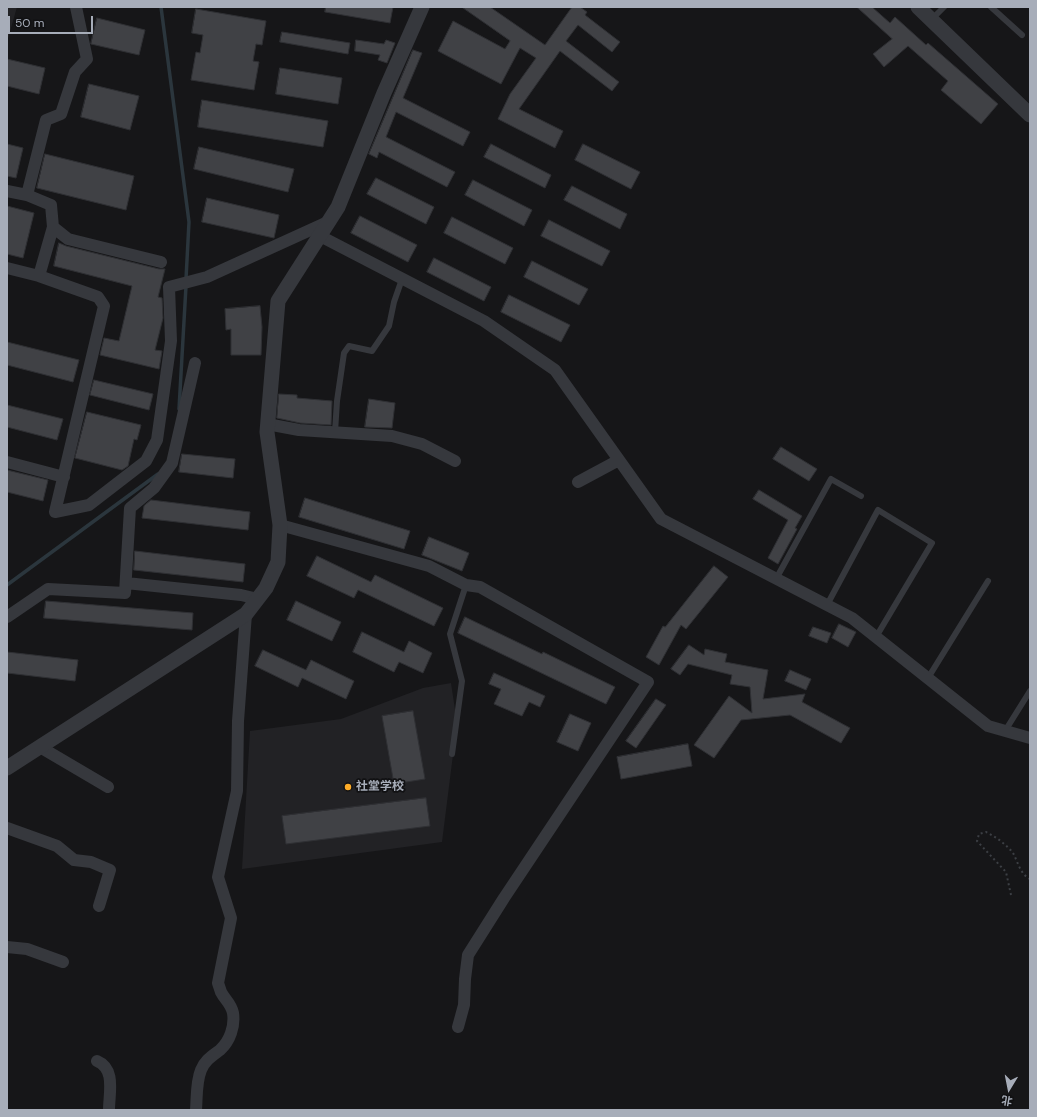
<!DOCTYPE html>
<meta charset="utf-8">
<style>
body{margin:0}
#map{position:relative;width:1037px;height:1117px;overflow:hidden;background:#161618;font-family:"DM Sans","Noto Sans SC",sans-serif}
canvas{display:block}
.frame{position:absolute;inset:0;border:8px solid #a7adb9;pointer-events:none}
.north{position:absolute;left:989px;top:1069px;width:40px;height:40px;-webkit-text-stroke:3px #111113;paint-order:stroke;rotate:190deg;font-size:11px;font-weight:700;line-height:16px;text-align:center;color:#a7adb9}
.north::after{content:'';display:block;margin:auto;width:14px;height:18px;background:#a7adb9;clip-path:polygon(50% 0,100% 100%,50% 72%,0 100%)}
.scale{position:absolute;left:8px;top:16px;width:85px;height:18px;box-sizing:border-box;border:2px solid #a7adb9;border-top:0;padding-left:5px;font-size:12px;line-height:14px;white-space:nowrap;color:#a7adb9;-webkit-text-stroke:3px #111113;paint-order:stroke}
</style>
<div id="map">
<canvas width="1037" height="1117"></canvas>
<div class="frame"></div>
<div class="north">北</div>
<div class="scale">50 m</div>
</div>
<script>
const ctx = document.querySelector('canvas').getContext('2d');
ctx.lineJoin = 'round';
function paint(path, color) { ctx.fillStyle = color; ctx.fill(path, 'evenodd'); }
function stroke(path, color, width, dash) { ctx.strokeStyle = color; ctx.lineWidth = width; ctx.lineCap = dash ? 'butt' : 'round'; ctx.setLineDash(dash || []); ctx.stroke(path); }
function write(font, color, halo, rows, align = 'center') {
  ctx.font = font + ' "DM Sans","Noto Sans SC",sans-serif'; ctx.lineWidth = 3.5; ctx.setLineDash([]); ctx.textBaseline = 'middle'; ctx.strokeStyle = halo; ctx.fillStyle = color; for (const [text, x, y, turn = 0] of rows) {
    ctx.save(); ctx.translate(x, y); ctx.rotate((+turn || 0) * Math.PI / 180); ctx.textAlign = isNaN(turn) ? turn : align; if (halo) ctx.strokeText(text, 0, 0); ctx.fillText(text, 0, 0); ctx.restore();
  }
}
paint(new Path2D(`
 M 7,7 L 17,7 L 7,42 Z
 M 451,683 L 457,723 L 442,842 L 242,869 L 250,731 L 341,719 L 423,688 Z`), '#222225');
stroke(new Path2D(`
 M 161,7 L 189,222 L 186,279
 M 179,409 L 186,286
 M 7,585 L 158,474`), '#2b363d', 3.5);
const building = new Path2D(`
 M 326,7 L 393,7 L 390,23 L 325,12 Z
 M 462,7 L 490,7 L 545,45 L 572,7 L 580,7 L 587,12 L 585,15 L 620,42 L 612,52 L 578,25 L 566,41 L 619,82 L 612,91 L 560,51 L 519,109 L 563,131 L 555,148 L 498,119 L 510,94 L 536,58 L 520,48 L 501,84 L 438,51 L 453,21 L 505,49 L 510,41 Z
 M 857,7 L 872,7 L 890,23 L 895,17 L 926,45 L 928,43 L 998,104 L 981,124 L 941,90 L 948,81 L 908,46 L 884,67 L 873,54 L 892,39 Z
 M 196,9 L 266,21 L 262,45 L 256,44 L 253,61 L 259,62 L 254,90 L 191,80 L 196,52 L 200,53 L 203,35 L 192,33 Z
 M 97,18 L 145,30 L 139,55 L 91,44 Z
 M 282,32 L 350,43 L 348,54 L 280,42 Z
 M 356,40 L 384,44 L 386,40 L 395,43 L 387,63 L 378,60 L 380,55 L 355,51 Z
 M 413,50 L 422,53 L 403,98 L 470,132 L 463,146 L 396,112 L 386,137 L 455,172 L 447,187 L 379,152 L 377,158 L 369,154 Z
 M 7,59 L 45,68 L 39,94 L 7,86 Z
 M 280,68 L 342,78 L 338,104 L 276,94 Z
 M 89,84 L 139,96 L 130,130 L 81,117 Z
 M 202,100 L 328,121 L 323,147 L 198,127 Z
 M 7,144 L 23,148 L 16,178 L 7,176 Z
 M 491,144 L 551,175 L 545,188 L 484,157 Z
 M 583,144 L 640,172 L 631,189 L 575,160 Z
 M 199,147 L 294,169 L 288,192 L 194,169 Z
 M 45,154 L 134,176 L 126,210 L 37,188 Z
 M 376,178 L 434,207 L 426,224 L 367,194 Z
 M 473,180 L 532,210 L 524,226 L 465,195 Z
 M 572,186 L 627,214 L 620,229 L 564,200 Z
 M 207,198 L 279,215 L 274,238 L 202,222 Z
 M 7,206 L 34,213 L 23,258 L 7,254 Z
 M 360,216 L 417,245 L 408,262 L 351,233 Z
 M 452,217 L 513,248 L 505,264 L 444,233 Z
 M 549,220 L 610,251 L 602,266 L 541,236 Z
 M 59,243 L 66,246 L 159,269 L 165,269 L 158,297 L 162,298 L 163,318 L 155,350 L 162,351 L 159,369 L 100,355 L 104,338 L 119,341 L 132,286 L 54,266 Z
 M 434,258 L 491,287 L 484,301 L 427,272 Z
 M 532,261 L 588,289 L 579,305 L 524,277 Z
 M 509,295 L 570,325 L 561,342 L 501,312 Z
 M 260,306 L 262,327 L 261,355 L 231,355 L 231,329 L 226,330 L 225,309 Z
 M 7,342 L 79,360 L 73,382 L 7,365 Z
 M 94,380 L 153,394 L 149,410 L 90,395 Z
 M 279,394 L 297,395 L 297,398 L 332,401 L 331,425 L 300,423 L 277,418 Z
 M 369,399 L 395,403 L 392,428 L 365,427 Z
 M 7,405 L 63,419 L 57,440 L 7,427 Z
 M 87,412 L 141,425 L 137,440 L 134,439 L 128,466 L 122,470 L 75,458 Z
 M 781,447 L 817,469 L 809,481 L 773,459 Z
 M 182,454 L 235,459 L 233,478 L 179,472 Z
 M 7,470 L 48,480 L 43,501 L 7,492 Z
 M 759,490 L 802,516 L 795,528 L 797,529 L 778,564 L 768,558 L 788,520 L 753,499 Z
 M 305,498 L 410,531 L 404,549 L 299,517 Z
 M 151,500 L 250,512 L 248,530 L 142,518 L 144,506 Z
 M 429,537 L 469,553 L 462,571 L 422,555 Z
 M 135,551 L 245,564 L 243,582 L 134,570 Z
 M 317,556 L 371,582 L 375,575 L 443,608 L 434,626 L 358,590 L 354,598 L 307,576 Z
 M 714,566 L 728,577 L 686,629 L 681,625 L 659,665 L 646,657 L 663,626 L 665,627 Z
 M 46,601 L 193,613 L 192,630 L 44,618 Z
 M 296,601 L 341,622 L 332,641 L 287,620 Z
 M 465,617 L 542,654 L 543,652 L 615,687 L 606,704 L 458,633 Z
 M 839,624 L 856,632 L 848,647 L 832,638 Z
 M 813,627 L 831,633 L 827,643 L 809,636 Z
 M 362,632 L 404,652 L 409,641 L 432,653 L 423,673 L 399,662 L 394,672 L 353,652 Z
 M 689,645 L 704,655 L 705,649 L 727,654 L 725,662 L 768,670 L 763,699 L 805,694 L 802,702 L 850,728 L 841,743 L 790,715 L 741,720 L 714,758 L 694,745 L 729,696 L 752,713 L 750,687 L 730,684 L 732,675 L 688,664 L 680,675 L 671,669 Z
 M 263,650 L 306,670 L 311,660 L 354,681 L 346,699 L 302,678 L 298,687 L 255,666 Z
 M 7,652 L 78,660 L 75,681 L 7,673 Z
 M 790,670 L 811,679 L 806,690 L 785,681 Z
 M 494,673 L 545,696 L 540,707 L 529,702 L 522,716 L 494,704 L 501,689 L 489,684 Z
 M 656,699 L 666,705 L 636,748 L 626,741 Z
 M 413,711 L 425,779 L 394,784 L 382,716 Z
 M 570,714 L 591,723 L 578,751 L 557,742 Z
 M 688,744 L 692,766 L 621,779 L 617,757 Z
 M 426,798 L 430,826 L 286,844 L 282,816 Z`);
paint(building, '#404145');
stroke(building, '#2f3034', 1);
stroke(new Path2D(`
 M 1011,895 L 1006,872 L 977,841 L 979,834 L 986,832 C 996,837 1006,844 1013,853 C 1018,862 1020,874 1030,879`), '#3c3f44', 2, [2, 3]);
stroke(new Path2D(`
 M 991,7 L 1022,35
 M 931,20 L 944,7
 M 335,432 L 337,401 L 344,353 L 349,346 L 372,351 L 389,326 L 394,302 L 402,279
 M 776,579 L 831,479 L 861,496
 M 827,605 L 878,510 L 932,543 L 876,637
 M 928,678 L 988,581
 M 1005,731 L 1030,691
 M 452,754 L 462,681 L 450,634 L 466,585`), '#36383d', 6);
stroke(new Path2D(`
 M 76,7 L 87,59 L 75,72 L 61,114 L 46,120 L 27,195 L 51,205 L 53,227 L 68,239 L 161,262
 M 7,191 L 27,195
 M 53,227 L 39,276 L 98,297 L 104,306 L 55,512 L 89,505 L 146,461 L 157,440 L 171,341 L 169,287 L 207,277 L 330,221
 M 320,236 L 484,321 L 555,370 L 661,519 L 852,618 L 988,726 L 1030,738
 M 7,268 L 39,276
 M 267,424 L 299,430 L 392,436 L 422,444 L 455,461
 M 7,462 L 64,477
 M 578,482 L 619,460
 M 280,525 L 429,566 L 466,585 L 480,587 L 648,682 L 504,898 L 468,955 L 465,979 L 464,1005 L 458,1027
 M 126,583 L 241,595 L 258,599
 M 7,617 L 48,589 L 125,593 L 130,508 L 154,488 L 172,463 L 195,363
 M 40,747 L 108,787
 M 7,828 L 57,846 L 74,860 L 91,862 L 110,870 L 99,906
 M 7,947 L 27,949 L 63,962
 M 97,1061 C 116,1069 109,1093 109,1110
 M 196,1110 C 197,1097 196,1082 201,1070 C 205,1060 212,1056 220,1050 C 230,1041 235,1026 233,1013 C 231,1003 225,1000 221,992 C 220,989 219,986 218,983 L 231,918 L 218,877 L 237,791 L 238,721 L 246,614`), '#36383d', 12);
stroke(new Path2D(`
 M 918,7 L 1030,115
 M 7,768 L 246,614 L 266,588 L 278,562 L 280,525 L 267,432 L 278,301 L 338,207 L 384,93 L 422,7`), '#36383d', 15);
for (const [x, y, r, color] of [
 [348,787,4,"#feac28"]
]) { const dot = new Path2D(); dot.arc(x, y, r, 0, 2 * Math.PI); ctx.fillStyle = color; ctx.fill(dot); stroke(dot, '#111113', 1.5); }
write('bold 12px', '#a7adb9', '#111113', [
 ["社堂学校",356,787]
], 'left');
</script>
